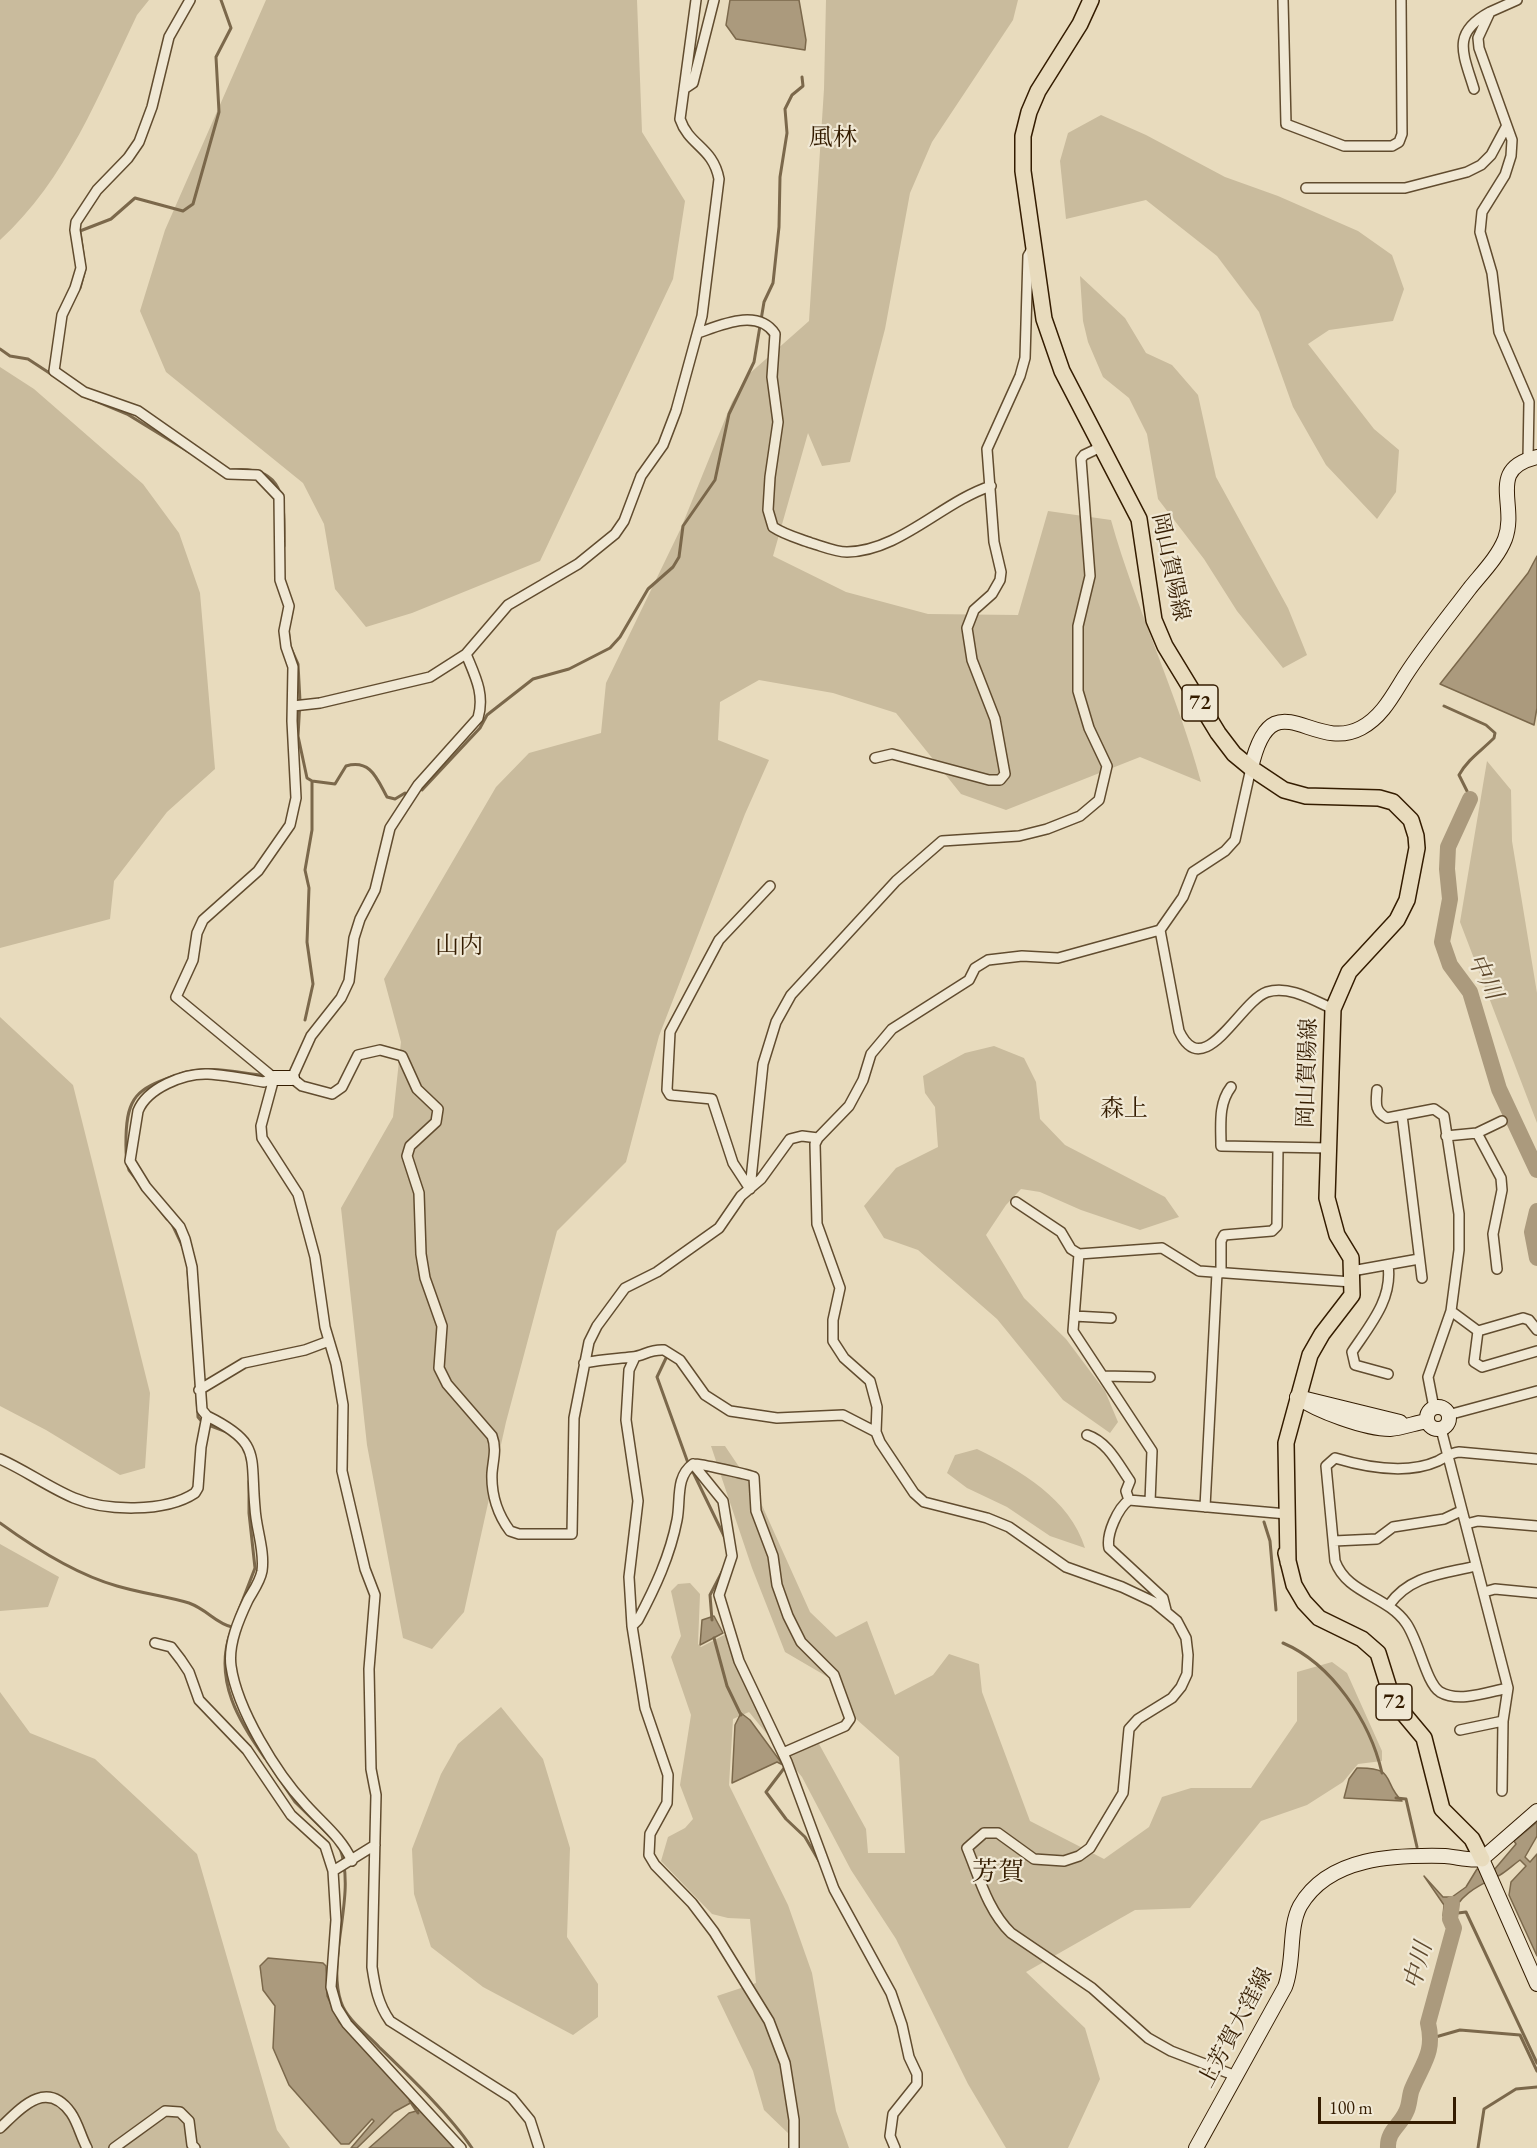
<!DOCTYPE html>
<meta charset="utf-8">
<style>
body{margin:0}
#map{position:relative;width:1537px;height:2148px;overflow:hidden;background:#e8dbbd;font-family:"EB Garamond",serif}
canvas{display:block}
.scale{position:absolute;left:1318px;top:2097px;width:138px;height:27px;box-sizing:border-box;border:3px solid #341c00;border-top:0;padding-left:8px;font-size:18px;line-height:21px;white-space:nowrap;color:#341c00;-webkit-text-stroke:4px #f0e8d4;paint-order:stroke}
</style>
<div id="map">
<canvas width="1537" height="2148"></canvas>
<div class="scale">100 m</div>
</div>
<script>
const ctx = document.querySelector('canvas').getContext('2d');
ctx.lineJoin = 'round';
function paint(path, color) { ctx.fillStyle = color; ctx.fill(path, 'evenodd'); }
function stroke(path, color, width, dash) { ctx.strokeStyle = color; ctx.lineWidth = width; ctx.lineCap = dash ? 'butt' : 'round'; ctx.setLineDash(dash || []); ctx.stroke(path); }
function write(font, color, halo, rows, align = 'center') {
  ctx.font = font + ' "EB Garamond","Noto Serif JP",serif'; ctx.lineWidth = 4.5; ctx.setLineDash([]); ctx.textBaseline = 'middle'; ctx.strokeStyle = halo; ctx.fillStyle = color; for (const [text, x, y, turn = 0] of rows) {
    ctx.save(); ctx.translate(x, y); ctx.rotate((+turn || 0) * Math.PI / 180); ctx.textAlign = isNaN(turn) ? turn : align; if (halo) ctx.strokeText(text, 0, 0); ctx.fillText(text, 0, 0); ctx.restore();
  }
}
paint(new Path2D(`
 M 0,0 L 149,0 L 137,15 C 99,94 66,180 0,240 Z
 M 266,0 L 637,0 L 642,132 L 685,201 L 673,279 L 540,561 L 412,613 L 366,627 L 335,589 L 324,524 L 303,483 L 166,372 L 140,311 L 165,230 Z
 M 826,0 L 1018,0 L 1013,20 L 932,142 L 910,193 L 885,329 L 850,462 L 822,466 L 808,433 L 773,556 L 846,592 L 928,614 L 1018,615 L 1048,511 L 1111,520 C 1136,609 1177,693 1201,782 L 1140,757 L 1006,810 L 961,794 L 896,713 L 833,693 L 759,680 L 720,702 L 718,740 L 769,760 L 745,814 L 659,1036 L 626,1162 L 557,1231 L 506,1422 L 464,1612 L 432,1649 L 403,1638 L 367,1445 L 341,1208 L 393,1117 L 401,1042 L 384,979 L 496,787 L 529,753 L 601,733 L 606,683 L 681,528 L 732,402 L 749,374 L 809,321 L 824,89 Z
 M 1101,115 L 1146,135 L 1225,177 L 1278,196 L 1358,231 L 1392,255 L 1404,289 L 1393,321 L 1329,330 L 1308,344 L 1374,429 L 1399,450 L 1396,492 L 1377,519 L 1326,465 L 1293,407 L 1259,312 L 1217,256 L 1146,200 L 1066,219 L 1060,161 L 1068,133 Z
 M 1080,276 L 1125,318 L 1146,353 L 1172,365 L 1198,395 L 1216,477 L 1288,608 L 1307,655 L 1283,668 L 1237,611 L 1204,559 L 1158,499 L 1147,434 L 1129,398 L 1103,377 L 1088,342 L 1083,321 Z
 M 0,367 L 34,389 L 143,484 L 179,533 L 200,593 L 215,769 L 167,812 L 114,881 L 110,919 L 0,948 Z
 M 1487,761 L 1511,790 L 1512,841 L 1537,993 L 1537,1123 L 1460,922 Z
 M 0,1017 L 73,1085 L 150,1393 L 145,1468 L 120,1475 L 46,1430 L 0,1406 Z
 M 994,1046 L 1024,1058 L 1036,1082 L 1040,1119 L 1065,1145 L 1165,1197 L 1179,1217 L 1140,1230 L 1081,1210 L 1040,1192 L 1021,1189 L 1006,1205 L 986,1235 L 1024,1298 L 1066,1339 L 1105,1391 L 1118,1422 L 1110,1433 L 1063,1400 L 997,1319 L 918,1250 L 884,1238 L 864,1206 L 896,1168 L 938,1147 L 935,1107 L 925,1093 L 923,1076 L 965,1053 Z
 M 711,1446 L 725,1446 L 756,1492 L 810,1612 L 836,1637 L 867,1621 L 895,1695 L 933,1675 L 949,1654 L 979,1664 L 982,1692 L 1030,1821 L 1104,1859 L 1149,1827 L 1162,1797 L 1191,1788 L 1251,1788 L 1297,1721 L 1297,1672 L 1332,1662 L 1347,1673 L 1382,1751 L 1382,1761 L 1358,1764 L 1343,1782 L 1307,1805 L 1261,1821 L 1190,1908 L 1135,1910 L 1026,1972 L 1085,2028 L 1100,2079 L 1068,2148 L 1006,2148 L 968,2084 L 896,1939 L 851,1870 L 802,1777 L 749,1712 L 733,1719 L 729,1785 L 788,1905 L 812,1973 L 836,2111 L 849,2148 L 789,2148 L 790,2135 L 764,2110 L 753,2071 L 717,1996 L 756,1983 L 750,1919 L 728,1918 L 712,1914 L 661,1861 L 668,1837 L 685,1828 L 693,1819 L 680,1785 L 691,1715 L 671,1657 L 681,1636 L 671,1591 L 678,1584 L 690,1583 L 700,1594 L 698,1644 L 701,1647 L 726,1634 L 735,1659 L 788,1752 L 809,1742 L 819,1744 L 866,1829 L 868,1853 L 905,1853 L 899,1757 L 855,1718 L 838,1683 L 785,1652 L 752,1568 Z
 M 977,1449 C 1020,1470 1070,1499 1085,1548 L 1050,1536 L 1007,1507 L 967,1488 L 947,1473 L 955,1455 Z
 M 0,1544 L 59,1577 L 48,1607 L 0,1611 Z
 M 0,1692 L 30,1733 L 95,1759 L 197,1854 L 277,2130 L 290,2148 L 0,2148 Z
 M 501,1707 L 543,1759 L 570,1848 L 567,1937 L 598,1984 L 598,2017 L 573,2035 L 483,1987 L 431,1947 L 414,1894 L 412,1849 L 441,1774 L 458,1744 Z`), '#c9bb9d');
const water = new Path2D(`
 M 730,0 L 799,0 L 806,40 L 805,50 L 736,39 L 726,25 Z
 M 1537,556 L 1537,708 L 1534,725 L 1440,684 L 1528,573 Z
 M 714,1616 L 723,1633 L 700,1645 L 702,1620 Z
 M 741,1713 L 750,1720 L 783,1765 L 777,1762 L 732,1783 L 735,1725 Z
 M 1357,1768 C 1397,1767 1382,1782 1402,1801 L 1344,1798 L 1349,1779 Z
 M 1537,1822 L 1537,1836 L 1525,1857 L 1530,1862 L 1537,1854 L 1537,1956 L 1509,1895 L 1511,1882 L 1526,1866 L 1520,1860 C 1513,1865 1507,1871 1500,1875 C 1482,1884 1456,1895 1452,1918 L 1456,1926 L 1443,1916 L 1444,1905 L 1424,1876 L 1443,1897 L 1452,1897 L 1466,1887 L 1477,1869 L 1494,1870 L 1516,1844 L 1514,1841 Z
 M 268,1958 L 323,1963 L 326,1966 L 327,1996 L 339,2022 L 414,2101 L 394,2112 L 357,2148 L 351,2148 L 374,2121 L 372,2119 L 349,2144 L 341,2144 L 289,2085 L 273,2048 L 275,2006 L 263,1990 L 260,1966 Z
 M 420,2110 L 457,2148 L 369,2148 L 409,2113 Z`);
paint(water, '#ab9a7d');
stroke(water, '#7b684b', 1.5);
stroke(new Path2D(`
 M 80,288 L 85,269 L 80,231 L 111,219 L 135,198 L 183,211 L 193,204 L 219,112 L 216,57 L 231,28 L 221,0
 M 0,349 L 10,356 L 28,359 L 54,376
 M 84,396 L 127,414 L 189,452
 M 232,470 C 288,465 284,504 284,546
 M 290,622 L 293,606
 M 288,629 L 290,646 L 298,664 L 300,701 L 298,736 L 307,778 L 312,781 L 312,830 L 305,870 L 309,888 L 307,942 L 313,984 L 305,1020
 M 1444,706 L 1486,725 L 1495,733 L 1494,738 C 1481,751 1468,759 1459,775 L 1467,791
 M 312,781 L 335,784 L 346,766 C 371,759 377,779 387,797 L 395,799 L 405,793
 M 422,790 L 480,728 L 487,715 L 533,679 L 569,669 L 610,648 L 620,637 L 648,589 L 673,567 L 679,557 L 683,526 L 715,480 L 729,414 L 754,362 L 764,302 L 773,283 L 779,227 L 780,177 L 787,133 L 785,109 L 792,95 L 803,86 L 802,77
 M 180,1074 C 207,1065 234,1072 261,1075
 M 167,1219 L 129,1170 C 125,1159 126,1148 126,1137 C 127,1097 137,1089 174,1076
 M 172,1224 L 182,1245
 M 188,1271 L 193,1337
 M 667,1356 L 657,1377 L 688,1463
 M 196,1379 L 198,1417 L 203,1423 L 227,1432
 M 692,1470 L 725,1538
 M 1264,1522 L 1270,1541 L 1276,1610
 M 0,1523 C 33,1547 77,1575 117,1586 C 140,1593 166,1596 189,1603 C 208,1610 215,1623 232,1627
 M 235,1620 L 255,1568 L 249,1513 L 249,1481
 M 712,1620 L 710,1595 L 724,1568
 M 230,1634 C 214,1680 239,1722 265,1758
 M 714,1638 L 727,1686 L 741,1715
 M 1283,1643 C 1332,1664 1370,1721 1382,1773
 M 785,1767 L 766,1792 L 786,1819 L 805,1837 L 819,1861
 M 274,1771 L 295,1802 L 330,1836
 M 1396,1798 L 1406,1799 L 1417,1847
 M 340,1848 C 357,1897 326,1957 341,2002 C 347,2020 366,2033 379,2047 C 409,2076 449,2114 472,2148
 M 1450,1914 L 1466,1912 L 1537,2063
 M 1432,2038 L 1460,2030 L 1520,2035 L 1537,2071
 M 410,2101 L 418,2113
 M 1478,2148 L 1484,2109 L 1516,2089 L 1537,2087`), '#7b684b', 3);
stroke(new Path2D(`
 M 1470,799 L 1448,847 L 1447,869 L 1450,899 L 1442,942 L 1450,965 L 1470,992 L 1499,1089 L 1537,1170
 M 1537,1211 L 1532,1232 L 1537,1258
 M 1388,2148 C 1387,2131 1400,2126 1406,2112 C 1410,2105 1409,2096 1412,2089 C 1423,2063 1435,2052 1428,2023 L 1454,1928 L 1450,1919 L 1452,1904`), '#ab9a7d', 16);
const street = new Path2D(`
 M 190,0 L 169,37 L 152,107 L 139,142 L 128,158 L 97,190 L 76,222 L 75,230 L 81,268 L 75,288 L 62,315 L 54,371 L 84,392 L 138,411 L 228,474 L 258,475 L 279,497 L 280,580 L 289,606 L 284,631 L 286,647 L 293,667 L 292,721 L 296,798 L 290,825 L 258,871 L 203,920 L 197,933 L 193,960 L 176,997 L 274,1078
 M 1283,0 L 1286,124 L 1344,146 L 1392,146 L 1399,142 L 1402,134 L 1401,0
 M 1517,0 L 1490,12 L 1478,38 L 1479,48 L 1512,140 L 1511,156 L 1505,175 L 1482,212 L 1480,232 L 1492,273 L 1499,332 L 1529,402 L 1528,459
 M 684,89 L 693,83 L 714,0
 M 1474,89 C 1463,53 1451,33 1490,12
 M 1306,188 L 1405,188 L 1467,172 L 1481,165 L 1491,155 L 1506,127
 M 698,333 C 721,325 758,308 775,334 L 772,377 L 778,422 L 770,477 L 768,510 L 773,527 C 785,535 798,538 811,543 C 822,546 835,552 847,552 C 900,551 942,502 991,486
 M 466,654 C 475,676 485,694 478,718 L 418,785 L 390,828 L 375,890 L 360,919 L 354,938 L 349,981 L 341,998 L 311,1036 L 292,1078 L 302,1086 L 332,1094 L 342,1087 L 358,1055 L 380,1050 L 402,1056 L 417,1089 L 438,1109 L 436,1122 L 410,1146 L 407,1156 L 419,1193 L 421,1254 L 425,1278 L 442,1326 L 439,1368 L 447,1384 L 492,1436 C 497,1449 493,1460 492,1473 C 491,1494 498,1515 510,1531 L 519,1534 L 572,1534 L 574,1418 L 589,1342 L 597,1326 L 625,1288 L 657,1272 L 719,1228 L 741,1196 L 761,1179 L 790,1139 L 802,1136 L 818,1138
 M 293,706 L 320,703 L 430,677 L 466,654 L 508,605 L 578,564 L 615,534 L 624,521 L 641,476 L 663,445 L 676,411 L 702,316 L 719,179 C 713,147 689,146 680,119 L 696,0
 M 875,758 L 892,754 L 989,780 L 1000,780 L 1005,774 L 995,719 L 972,660 L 967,628 L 974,610 L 992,594 L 1000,580 L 1001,572 L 994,542 L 987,449 L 1020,376 L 1025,358 L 1028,256 L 1032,249
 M 1160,930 L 1179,1031 C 1204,1084 1240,1001 1267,992 C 1289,985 1313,1000 1333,1009
 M 274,1078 L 261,1126 L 262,1138 L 298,1194 L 315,1257 L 325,1327 L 336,1364 L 343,1405 L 342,1471 L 365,1569 L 375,1595 L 369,1669 L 371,1769 L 376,1795 L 372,1967 C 375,1987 378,2004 390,2021 L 512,2098 L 530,2120 L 539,2148
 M 1231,1087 C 1218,1104 1221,1125 1221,1146 L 1328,1148
 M 1377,1090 C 1376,1103 1374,1111 1387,1118 L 1434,1109 L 1444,1116 L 1459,1214 L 1459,1250 L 1451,1311 L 1428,1377 L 1434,1408
 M 1402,1115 L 1422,1278
 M 1477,1133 L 1501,1178 L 1502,1190 L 1493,1234 L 1497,1269
 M 1446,1136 L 1477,1133 L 1502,1121
 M 750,1189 L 763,1064 L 776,1022 L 791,995 L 896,881 L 942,841 L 1019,836 L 1047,829 L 1080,816 L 1099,800 L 1107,766 L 1089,728 L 1078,691 L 1078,626 L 1090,576 L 1081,459 L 1084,455 L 1103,446
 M 750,1189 L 733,1163 L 712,1099 L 670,1095 L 667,1090 L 670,1032 L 719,940 L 770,886
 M 1016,1202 L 1061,1232 L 1071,1249 L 1079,1254
 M 1388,1265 C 1393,1299 1370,1325 1352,1352 L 1355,1365 L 1388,1374
 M 1352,1271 L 1419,1259
 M 1221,1273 L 1221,1241 L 1224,1235 L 1272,1231 L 1277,1226 L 1278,1148
 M 1451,1311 L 1478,1331
 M 1074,1316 L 1111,1318
 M 1478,1331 L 1474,1362 L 1482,1367 L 1537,1351
 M 1478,1331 L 1523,1318 L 1529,1320 L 1537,1330
 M 635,1357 L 629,1370 L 626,1420 L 638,1501 L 629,1577 L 632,1626 L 645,1708 L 668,1775 L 667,1803 L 650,1834 L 649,1855 L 655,1865 L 692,1903 L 714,1932 L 769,2021 L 785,2063 L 794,2120 L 794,2148
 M 584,1363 C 603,1359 614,1359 632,1357 C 644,1356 649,1349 664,1350 L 680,1360 L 705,1395 L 730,1411 L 777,1418 L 843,1415 L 876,1432
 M 1103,1376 L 1150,1377
 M 199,1390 L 244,1363 L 305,1350 L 329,1341
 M 1448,1415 L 1537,1391
 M 207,1416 C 262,1443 250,1455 255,1508 C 256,1529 265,1550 262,1571 C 260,1582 253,1591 248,1600 C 239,1619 228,1644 231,1666 C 237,1709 276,1773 306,1805 C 323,1824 341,1837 352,1861
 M 1441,1429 L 1508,1688 L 1503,1721 L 1502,1791
 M 1087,1435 C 1108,1442 1118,1464 1130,1481 L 1126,1491 L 1129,1500
 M 0,1459 C 25,1470 48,1487 74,1498 C 105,1511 165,1513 195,1493 L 198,1488 L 201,1447 L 207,1416 L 202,1410 L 192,1267 L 185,1239 L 180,1227 L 146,1187 L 130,1161 L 138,1111 C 147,1088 184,1073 208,1074 C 227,1075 246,1079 264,1082 L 274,1078
 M 693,1464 C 697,1463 751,1475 754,1477 L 756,1511 L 773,1556 L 777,1585 L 788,1616 L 801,1642 L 834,1675 L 850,1719 L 845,1726 L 783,1753
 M 1150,1502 L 1152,1451 L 1073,1331 L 1079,1254 L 1162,1248 L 1199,1271 L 1352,1282
 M 1205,1507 L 1217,1273
 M 1466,1524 L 1478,1521 L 1537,1526
 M 1334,1541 L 1377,1539 L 1393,1527 L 1444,1519 L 1461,1511
 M 1484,1592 L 1495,1589 L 1537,1593
 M 1389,1605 C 1410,1575 1443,1574 1476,1566
 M 1166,1610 L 1163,1598 L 1109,1548 C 1106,1534 1118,1508 1129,1500 L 1287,1514
 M 632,1626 L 638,1620 C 655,1588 670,1556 677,1520 C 681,1500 675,1477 693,1464 L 723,1501 L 732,1556 L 719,1595 L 739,1661 L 787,1762 L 834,1889 L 891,1993 L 902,2025 L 909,2057 L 917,2074 L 917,2084 L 893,2114 L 890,2136 L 895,2148
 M 155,1643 L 171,1647 L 181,1660 L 189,1672 L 199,1700 L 247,1750 L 291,1815 L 325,1846 L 333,1871 L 336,1920 L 331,1987 L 337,2008 L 347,2024 L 461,2148
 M 1508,1688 C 1488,1692 1459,1703 1440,1692 C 1426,1683 1419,1641 1406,1623 C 1386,1595 1347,1594 1335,1561 L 1326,1466 L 1335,1458 C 1365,1467 1407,1475 1438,1461 C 1446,1457 1450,1453 1459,1452 L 1537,1459
 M 1460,1730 L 1503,1721
 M 333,1871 L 375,1845
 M 1236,2076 L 1171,2051 L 1148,2038 L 1092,1988 L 1011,1933 C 988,1911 979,1877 967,1848 L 984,1833 L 998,1833 L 1034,1859 L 1064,1861 L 1079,1856 L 1090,1848 L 1123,1793 L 1129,1729 L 1138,1719 L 1172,1698 L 1181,1687 L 1187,1674 L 1188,1655 L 1186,1638 L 1177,1621 L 1154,1602 L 1122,1587 L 1066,1567 L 1009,1527 L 987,1518 L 924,1502 L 914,1493 L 880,1442 L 876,1432 L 877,1407 L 870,1381 L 844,1358 L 833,1341 L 833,1320 L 840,1288 L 817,1224 L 815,1144 L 818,1138 L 849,1106 L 863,1080 L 871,1054 L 892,1029 L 969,980 L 975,968 L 988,960 L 1022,956 L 1058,958 L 1160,930 L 1183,897 L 1193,872 L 1225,851 L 1235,840 L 1251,768
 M 0,2128 C 20,2109 46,2078 71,2113 C 78,2123 81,2137 87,2148
 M 114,2148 L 165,2111 L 180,2112 L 189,2121 L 192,2145 L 195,2148`);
const secondary = new Path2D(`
 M 1251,768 C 1272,676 1312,754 1361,728 C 1382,717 1393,695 1405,676 C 1425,645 1448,617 1470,588 C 1482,573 1498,557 1505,539 C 1518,504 1486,469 1537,457
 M 274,1078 L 292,1078
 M 1297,1397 C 1317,1411 1365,1429 1390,1429 C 1402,1428 1415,1423 1427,1421
 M 1302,1398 L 1400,1422
 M1427 1418a11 11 0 1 1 22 0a11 11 0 1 1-22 0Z
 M 1482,1859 L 1537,1984
 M 1482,1859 L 1537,1811
 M 1196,2148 L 1285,1987 C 1295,1961 1288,1929 1300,1906 C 1329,1856 1395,1855 1445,1856 C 1458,1857 1469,1861 1482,1859`);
const primary = new Path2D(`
 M 1091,0 L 1080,24 L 1038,91 L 1029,112 L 1023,136 L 1023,171 L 1044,319 L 1062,371 L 1139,519 L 1154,620 L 1165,646 L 1218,733 L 1234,754 L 1251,768 L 1284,790 L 1306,796 L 1379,798 L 1393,802 L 1411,820 L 1416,836 L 1417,848 L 1407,900 L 1397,920 L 1349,972 L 1333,1009 L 1327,1198 L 1337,1235 L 1351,1258 L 1352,1295 L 1322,1334 L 1310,1355 L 1286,1443 L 1288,1562
 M 1286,1553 L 1294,1585 L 1304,1602 L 1319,1618 L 1362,1639 L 1378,1653 L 1393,1701 L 1424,1738 L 1442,1809 L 1472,1839 L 1482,1859`);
stroke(street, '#614c2f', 12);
stroke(secondary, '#341c00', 16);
stroke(primary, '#341c00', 18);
stroke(street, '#f0e8d4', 9);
stroke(secondary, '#f0e8d4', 14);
stroke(primary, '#e8dbbd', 15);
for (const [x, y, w] of [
 [1200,703,36],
 [1394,1702,36]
]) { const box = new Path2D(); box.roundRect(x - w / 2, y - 18, w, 36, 4.5); ctx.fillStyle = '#f0e8d4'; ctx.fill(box); stroke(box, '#341c00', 1.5); }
write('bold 21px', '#341c00', null, [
 ["72",1200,703],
 ["72",1394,1702]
]);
write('22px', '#341c00', '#f0e8d4', [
 ["岡山賀陽線",1170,567,78],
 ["岡山賀陽線",1308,1073,-88],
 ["上芳賀大窪線",1236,2028,-62]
]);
write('24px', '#341c00', '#f0e8d4', [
 ["風林",833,138],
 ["山内",459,946],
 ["森上",1124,1109]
]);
write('italic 24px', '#5e482c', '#f0e8d4', [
 ["中川",1484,977,64],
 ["中川",1419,1966,-75]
]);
write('26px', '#341c00', '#f0e8d4', [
 ["芳賀",998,1873]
]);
</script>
